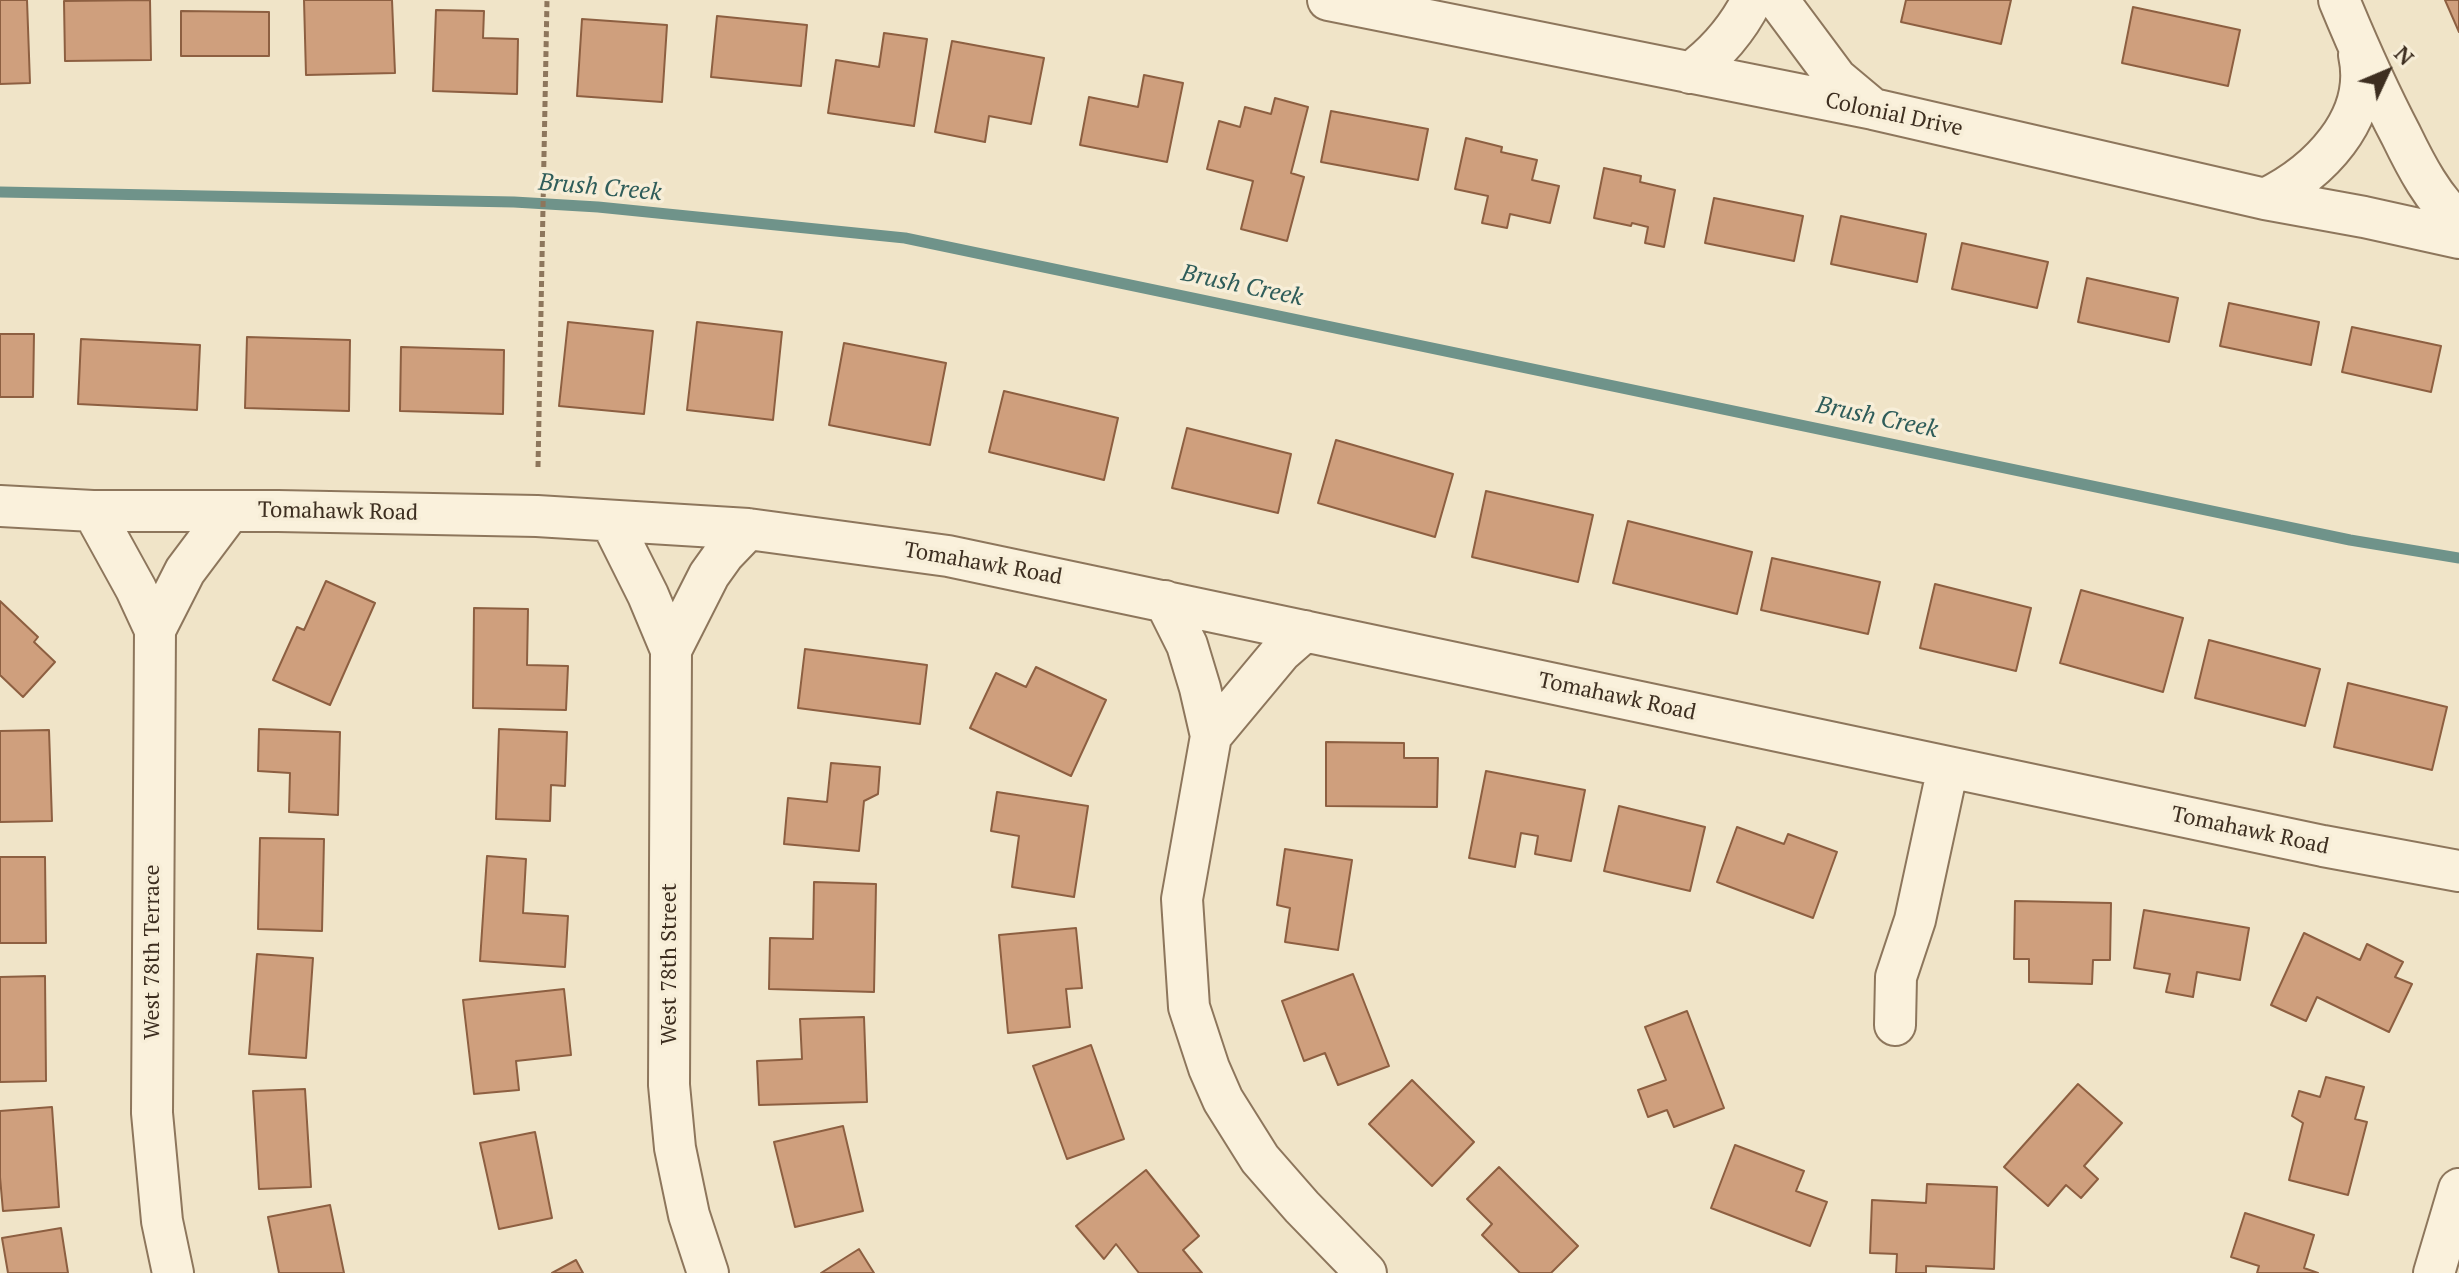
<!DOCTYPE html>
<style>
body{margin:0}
#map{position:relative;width:2459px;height:1273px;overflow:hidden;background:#f0e4c8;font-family:"PT Serif",serif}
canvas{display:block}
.north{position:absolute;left:2347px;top:32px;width:80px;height:80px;-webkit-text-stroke:6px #f7eed8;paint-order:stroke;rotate:46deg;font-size:22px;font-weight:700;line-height:32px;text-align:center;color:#3d2e20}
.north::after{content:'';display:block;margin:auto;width:28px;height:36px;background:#3d2e20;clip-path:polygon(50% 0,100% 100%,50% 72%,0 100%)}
</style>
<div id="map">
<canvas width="2459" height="1273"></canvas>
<div class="north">N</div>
</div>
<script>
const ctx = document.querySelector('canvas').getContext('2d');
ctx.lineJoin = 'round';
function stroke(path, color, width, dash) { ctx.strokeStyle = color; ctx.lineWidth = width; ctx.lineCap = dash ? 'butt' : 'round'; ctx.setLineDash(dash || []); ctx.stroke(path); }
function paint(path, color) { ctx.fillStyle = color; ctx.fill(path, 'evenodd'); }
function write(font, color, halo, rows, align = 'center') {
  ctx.font = font + ' "PT Serif",serif'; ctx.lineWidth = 7; ctx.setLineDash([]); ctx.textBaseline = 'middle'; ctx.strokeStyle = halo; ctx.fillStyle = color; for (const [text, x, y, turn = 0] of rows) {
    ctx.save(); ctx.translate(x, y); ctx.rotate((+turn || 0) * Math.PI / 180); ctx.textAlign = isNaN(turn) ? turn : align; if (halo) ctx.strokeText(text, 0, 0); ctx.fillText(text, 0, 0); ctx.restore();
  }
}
stroke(new Path2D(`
 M 0,192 L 514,202 L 598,207 L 905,238 L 2350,540 L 2459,558`), '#6f938a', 11);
const building = new Path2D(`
 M 0,0 L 27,0 L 30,83 L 0,84 Z
 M 150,0 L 151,60 L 65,61 L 64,1 Z
 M 304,0 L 392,0 L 395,73 L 306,75 Z
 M 1906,0 L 2011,0 L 2001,44 L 1901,22 Z
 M 2445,0 L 2459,0 L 2459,32 Z
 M 2133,7 L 2240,30 L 2228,86 L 2122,63 Z
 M 436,10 L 484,11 L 483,38 L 518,39 L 517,94 L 433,91 Z
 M 181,11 L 269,12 L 269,56 L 181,56 Z
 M 717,16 L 807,25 L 801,86 L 711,77 Z
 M 582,19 L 667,25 L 662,102 L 577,96 Z
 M 884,33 L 927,39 L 914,126 L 828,113 L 836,60 L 879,67 Z
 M 952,41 L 1044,58 L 1031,124 L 989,116 L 985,142 L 935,132 Z
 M 1144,75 L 1183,83 L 1167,162 L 1080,145 L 1089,97 L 1138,107 Z
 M 1275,98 L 1308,107 L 1291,173 L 1304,177 L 1287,241 L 1241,229 L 1253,181 L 1207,169 L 1219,121 L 1240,127 L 1245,107 L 1271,114 Z
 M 1331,111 L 1428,129 L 1418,180 L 1321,162 Z
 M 1466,138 L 1502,147 L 1501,152 L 1537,160 L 1532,180 L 1559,186 L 1550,223 L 1510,214 L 1507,228 L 1482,223 L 1488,196 L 1455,189 Z
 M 1604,168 L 1641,176 L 1640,182 L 1675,190 L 1664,247 L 1645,243 L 1648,227 L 1632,223 L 1631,226 L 1594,218 Z
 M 1714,198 L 1803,216 L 1794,261 L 1705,243 Z
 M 1841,216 L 1926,234 L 1917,282 L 1831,264 Z
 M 1962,243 L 2048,262 L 2037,308 L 1952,289 Z
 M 2087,278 L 2178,298 L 2169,342 L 2078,322 Z
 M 2229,303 L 2319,322 L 2311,365 L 2220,346 Z
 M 568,322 L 653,331 L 644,414 L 559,406 Z
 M 697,322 L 782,332 L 773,420 L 687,410 Z
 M 2352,327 L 2441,346 L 2431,392 L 2342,372 Z
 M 0,334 L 34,334 L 33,397 L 0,397 Z
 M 247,337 L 350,340 L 349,411 L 245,408 Z
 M 81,339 L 200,345 L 197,410 L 78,404 Z
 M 844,343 L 946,363 L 930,445 L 829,425 Z
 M 401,347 L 504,350 L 503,414 L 400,411 Z
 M 1004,391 L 1118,418 L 1104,480 L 989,452 Z
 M 1187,428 L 1291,454 L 1278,513 L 1172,488 Z
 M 1336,440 L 1453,474 L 1435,537 L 1318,503 Z
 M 1486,491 L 1593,515 L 1578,582 L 1472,557 Z
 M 1628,521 L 1752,552 L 1737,614 L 1613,583 Z
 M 1772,558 L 1880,582 L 1868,634 L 1761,610 Z
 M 326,581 L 375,603 L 330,705 L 273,680 L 297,627 L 304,630 Z
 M 1935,584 L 2031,608 L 2016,671 L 1920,648 Z
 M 2081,590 L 2183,618 L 2163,692 L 2060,663 Z
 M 0,601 L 38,637 L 34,642 L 55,662 L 23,697 L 0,675 Z
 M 474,608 L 528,609 L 527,665 L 568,666 L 566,710 L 473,708 Z
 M 2209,640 L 2320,669 L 2305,726 L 2195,698 Z
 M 805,649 L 927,665 L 920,724 L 798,708 Z
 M 1036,667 L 1106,700 L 1071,776 L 970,728 L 996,673 L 1026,687 Z
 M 2348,683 L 2447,707 L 2432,770 L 2334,747 Z
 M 259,729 L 340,732 L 338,815 L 289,812 L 290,773 L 258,771 Z
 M 499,729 L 567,732 L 565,786 L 551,785 L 550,821 L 496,819 Z
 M 49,730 L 52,821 L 0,822 L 0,731 Z
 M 1326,742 L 1404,743 L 1404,758 L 1438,758 L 1437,807 L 1326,806 Z
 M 831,763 L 880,767 L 878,794 L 864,801 L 859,851 L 784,844 L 788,798 L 827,802 Z
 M 1486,771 L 1585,790 L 1571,861 L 1535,854 L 1538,836 L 1521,833 L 1515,867 L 1469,858 Z
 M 997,792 L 1088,806 L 1074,897 L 1012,887 L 1019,836 L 991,831 Z
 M 1619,806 L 1705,827 L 1690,891 L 1604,871 Z
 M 1737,827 L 1784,844 L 1788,834 L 1837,852 L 1813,918 L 1717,882 Z
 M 260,838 L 324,839 L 322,931 L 258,929 Z
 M 1285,849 L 1352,860 L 1338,950 L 1285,942 L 1290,908 L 1277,905 Z
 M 487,856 L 526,859 L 523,913 L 568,916 L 565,967 L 480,961 Z
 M 0,857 L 45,857 L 46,943 L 0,943 Z
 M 814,882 L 876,884 L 874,992 L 769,989 L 770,938 L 813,939 Z
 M 2015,901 L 2111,903 L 2110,960 L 2093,960 L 2092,984 L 2029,982 L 2029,959 L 2014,959 Z
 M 2144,910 L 2249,928 L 2240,980 L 2197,972 L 2193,997 L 2166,992 L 2170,974 L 2134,968 Z
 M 1076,928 L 1082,988 L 1066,989 L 1070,1027 L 1008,1033 L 999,935 Z
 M 2304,933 L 2360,960 L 2367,944 L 2403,962 L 2395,977 L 2412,984 L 2389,1032 L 2317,997 L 2306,1021 L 2271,1005 Z
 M 257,954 L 313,958 L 306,1058 L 249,1054 Z
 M 1353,974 L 1389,1066 L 1338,1085 L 1325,1053 L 1304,1061 L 1282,1001 Z
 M 45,976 L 46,1081 L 0,1082 L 0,977 Z
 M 564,989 L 571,1055 L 516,1061 L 519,1090 L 474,1094 L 463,1000 Z
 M 1687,1011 L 1724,1108 L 1674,1127 L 1667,1110 L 1648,1117 L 1638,1090 L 1666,1080 L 1645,1027 Z
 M 864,1017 L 867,1102 L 759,1105 L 757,1061 L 802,1059 L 800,1019 Z
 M 1091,1045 L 1124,1139 L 1067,1159 L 1033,1066 Z
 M 2326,1077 L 2364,1087 L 2355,1119 L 2367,1122 L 2348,1195 L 2289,1180 L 2303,1123 L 2292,1116 L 2299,1091 L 2320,1097 Z
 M 1412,1080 L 1474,1142 L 1432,1186 L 1369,1124 Z
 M 2078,1084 L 2122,1123 L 2084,1166 L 2098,1179 L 2081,1198 L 2066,1185 L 2048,1206 L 2004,1167 Z
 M 305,1089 L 311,1187 L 259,1189 L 253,1091 Z
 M 52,1107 L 59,1207 L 3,1211 L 0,1177 L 0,1111 Z
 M 843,1126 L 863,1211 L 795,1227 L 774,1142 Z
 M 535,1132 L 552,1218 L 499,1229 L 480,1143 Z
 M 1735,1145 L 1804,1171 L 1796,1191 L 1827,1202 L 1810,1246 L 1711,1208 Z
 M 1499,1167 L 1578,1246 L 1551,1273 L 1520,1273 L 1482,1235 L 1492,1224 L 1467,1199 Z
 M 1146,1170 L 1199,1236 L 1183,1250 L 1202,1273 L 1139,1273 L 1116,1244 L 1104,1259 L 1076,1226 Z
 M 1927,1184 L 1997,1187 L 1994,1269 L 1926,1266 L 1926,1273 L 1896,1273 L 1897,1254 L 1870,1253 L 1872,1200 L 1926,1203 Z
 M 330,1205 L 344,1273 L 279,1273 L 268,1217 Z
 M 2245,1213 L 2314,1235 L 2304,1268 L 2318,1273 L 2257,1273 L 2259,1266 L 2231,1257 Z
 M 61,1228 L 68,1273 L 8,1273 L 2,1238 Z
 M 859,1249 L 874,1273 L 821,1273 Z
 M 576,1260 L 583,1273 L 552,1273 Z`);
paint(building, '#cf9f7d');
stroke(building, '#8d5f41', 2);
const minor = new Path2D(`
 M 1328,0 L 1873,109 L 2265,199 L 2364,217 L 2459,238
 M 1778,0 L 1836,78 L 1873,109
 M 2339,0 C 2358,46 2378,91 2401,135 C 2416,166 2433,199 2459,222
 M 1690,73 C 1717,53 1737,30 1752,0
 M 2265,199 C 2318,173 2373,119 2359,55
 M 0,506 L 93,511 L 278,511 L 537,516 L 748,529 L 948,556 L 2323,846 L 2459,871
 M 93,511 L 136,589 L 155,630 L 152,1113 L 162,1221 L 173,1273
 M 611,521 L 648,595 L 671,650 L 669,1085 L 675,1148 L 689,1215 L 708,1273
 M 1165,601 L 1187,645 L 1200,688 L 1211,736 L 1182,899 L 1189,1007 L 1209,1068 L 1223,1100 L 1260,1159 L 1302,1207 L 1366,1273
 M 155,630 L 185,571 L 230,511
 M 671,650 L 709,575 L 724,554 L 748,529
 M 1211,736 L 1281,652 L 1305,631
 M 1895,1025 L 1896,977 L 1915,920 L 1948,767
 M 2434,1273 L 2459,1189`);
stroke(minor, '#8d765c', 44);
stroke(new Path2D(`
 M 538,467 L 547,0`), '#8d765c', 5, [6, 4]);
stroke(minor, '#faf1dc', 40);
write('22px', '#3d2e20', '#f7eed8', [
 ["Colonial Drive",1894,115,12],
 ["Tomahawk Road",338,512,1],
 ["Tomahawk Road",983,564,10],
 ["Tomahawk Road",1617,697,12],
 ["Tomahawk Road",2250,831,12],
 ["West 78th Terrace",153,952,-90],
 ["West 78th Street",670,964,-90]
]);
write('italic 24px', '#2f5d5a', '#f7eed8', [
 ["Brush Creek",600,188,5],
 ["Brush Creek",1242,286,12],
 ["Brush Creek",1877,418,12]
]);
</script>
